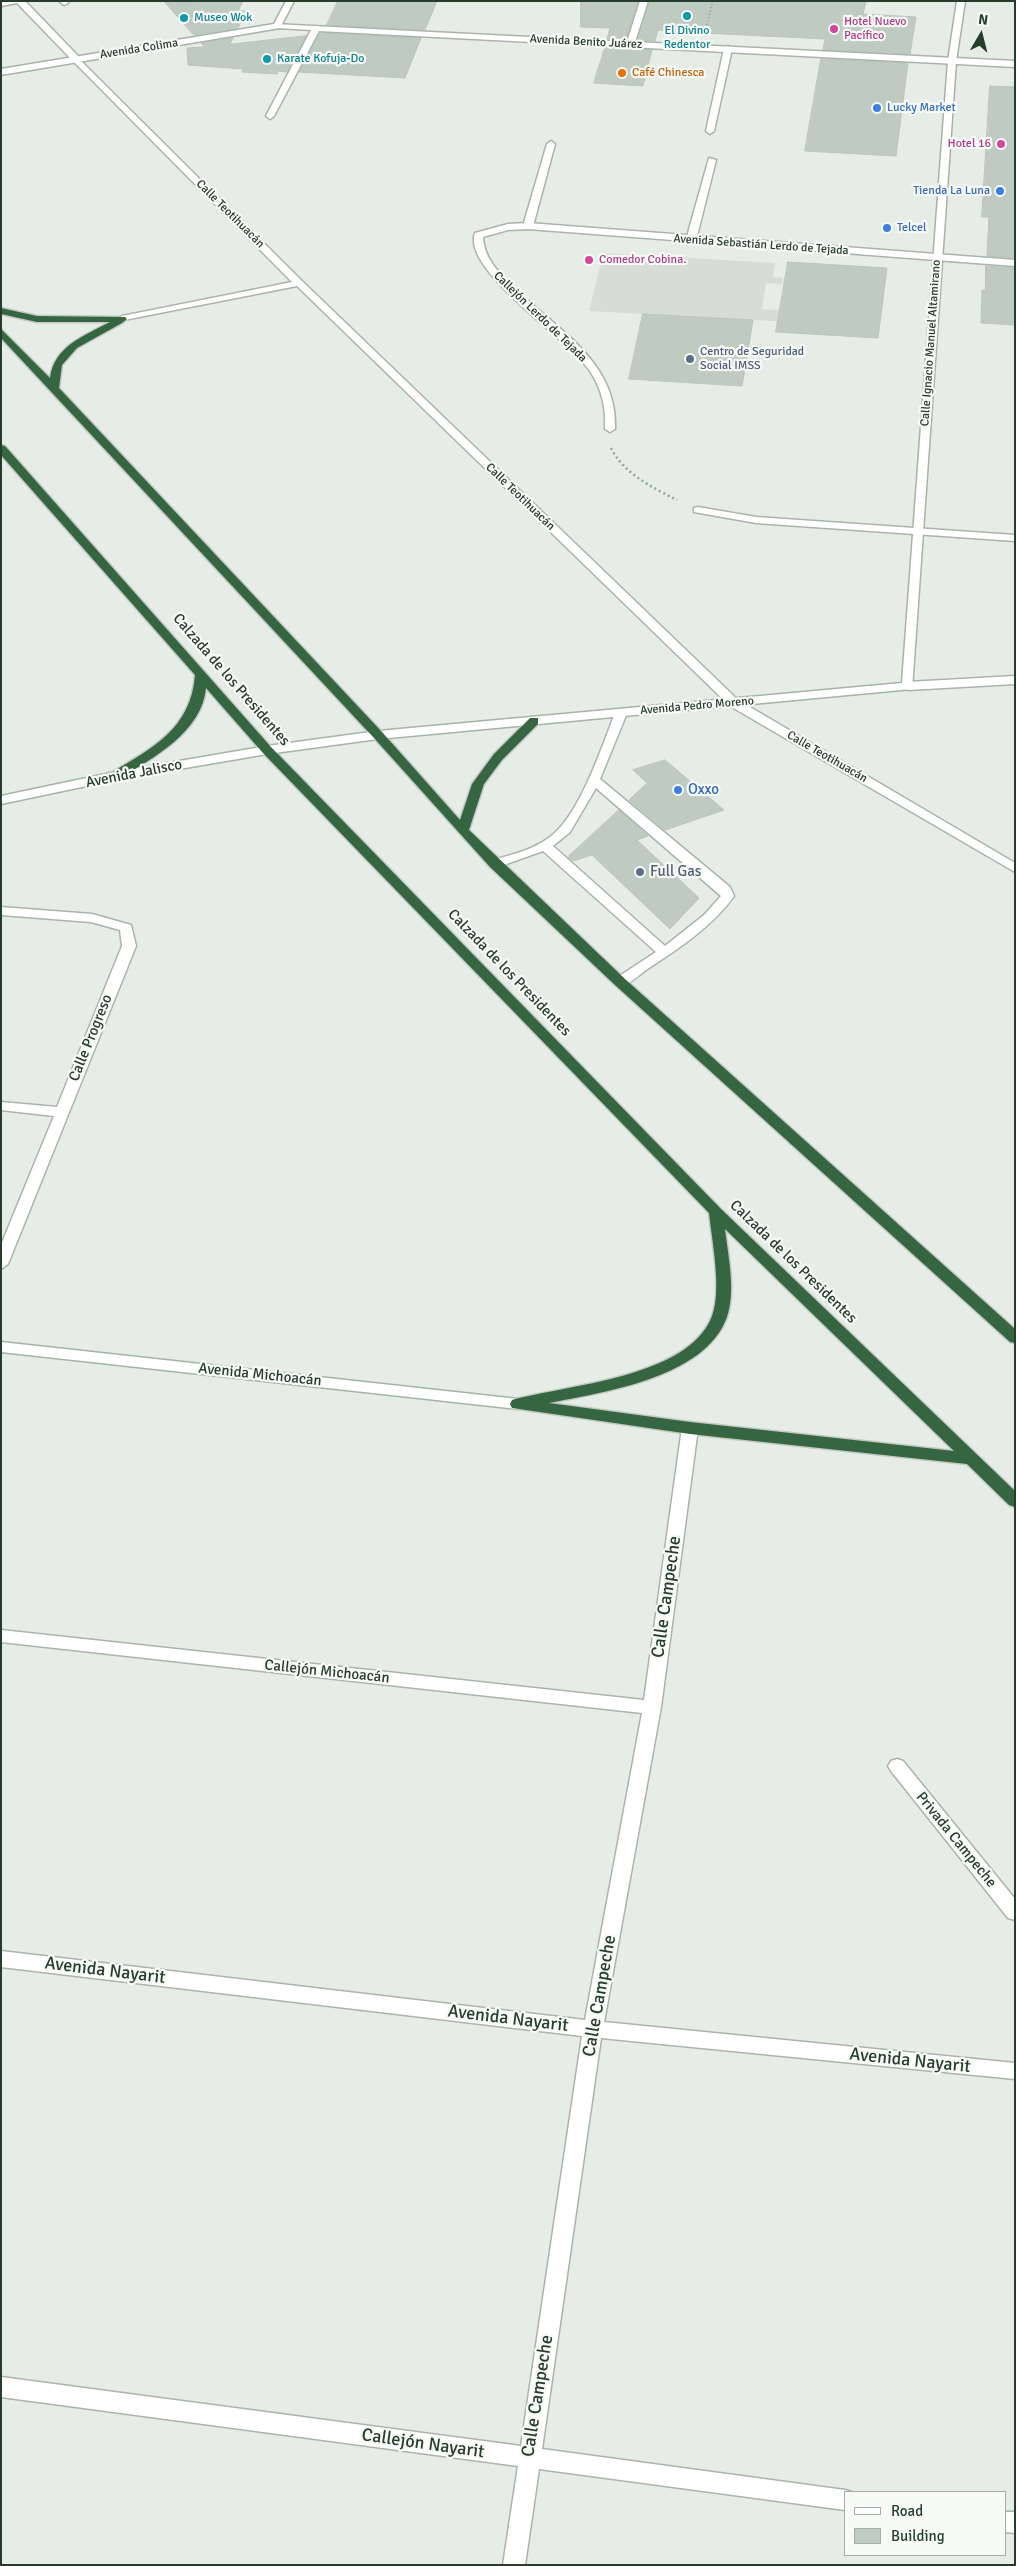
<!DOCTYPE html>
<meta charset="utf-8">
<style>
body{margin:0}
#map{position:relative;width:1016px;height:2566px;overflow:hidden;background:#e6ede6;font-family:Signika,sans-serif}
canvas{display:block}
.frame{position:absolute;inset:0;border:2px solid #273d2b;pointer-events:none}
.legend{position:absolute;left:844px;top:2491px;width:162px;height:65px;box-sizing:border-box;background:#f7faf7;border:1px solid #a4aea5;margin:0;padding:6px 9px;list-style:none;font-size:15px;color:#273d2b}
.legend li{display:flex;align-items:center;gap:10px;height:25px}
.legend b{width:25px;border:1px solid #a4aea5}
.north{position:absolute;left:956px;top:10px;width:50px;height:50px;-webkit-text-stroke:4px #f7faf7;paint-order:stroke;rotate:8deg;font-size:14px;font-weight:700;line-height:20px;text-align:center;color:#273d2b}
.north::after{content:'';display:block;margin:auto;width:18px;height:22px;background:#273d2b;clip-path:polygon(50% 0,100% 100%,50% 72%,0 100%)}
</style>
<div id="map">
<canvas width="1016" height="2566"></canvas>
<div class="frame"></div>
<ul class="legend">
<li><b style="height:6px;background:#fff"></b>Road</li>
<li><b style="height:14px;background:#bfcbc0"></b>Building</li>
</ul>
<div class="north">N</div>
</div>
<script>
const ctx = document.querySelector('canvas').getContext('2d');
ctx.lineJoin = 'round';
function paint(path, color) { ctx.fillStyle = color; ctx.fill(path, 'evenodd'); }
function stroke(path, color, width, dash) { ctx.strokeStyle = color; ctx.lineWidth = width; ctx.lineCap = dash ? 'butt' : 'round'; ctx.setLineDash(dash || []); ctx.stroke(path); }
function write(font, color, halo, rows, align = 'center') {
  ctx.font = font + ' Signika,sans-serif'; ctx.lineWidth = 4.5; ctx.setLineDash([]); ctx.textBaseline = 'middle'; ctx.strokeStyle = halo; ctx.fillStyle = color; for (const [text, x, y, turn = 0] of rows) {
    ctx.save(); ctx.translate(x, y); ctx.rotate((+turn || 0) * Math.PI / 180); ctx.textAlign = isNaN(turn) ? turn : align; if (halo) ctx.strokeText(text, 0, 0); ctx.fillText(text, 0, 0); ctx.restore();
  }
}
paint(new Path2D(`
 M 603,253 L 775,263 L 773,277 L 783,278 L 782,284 L 766,283 L 762,309 L 811,312 L 809,323 L 589,311 Z`), '#d5ddd4');
const building = new Path2D(`
 M 164,1 L 201,3 L 202,1 L 243,1 L 238,11 L 247,11 L 238,28 L 194,35 Z
 M 338,1 L 437,1 L 425,30 L 327,25 Z
 M 581,1 L 638,1 L 626,40 L 607,39 L 610,28 L 581,27 Z
 M 650,1 L 866,1 L 863,14 L 916,17 L 910,54 L 823,50 L 825,39 L 683,32 L 658,30 L 655,41 L 638,40 Z
 M 323,33 L 421,38 L 405,78 L 299,72 L 319,35 Z
 M 306,36 L 287,72 L 278,71 L 277,74 L 242,72 L 243,69 L 188,65 L 187,48 L 204,47 L 201,43 L 233,38 L 230,44 Z
 M 605,48 L 652,50 L 643,86 L 594,83 Z
 M 821,59 L 908,63 L 896,156 L 805,151 Z
 M 990,86 L 1015,87 L 1015,258 L 987,256 L 989,217 L 982,217 Z
 M 788,262 L 887,268 L 878,338 L 776,332 Z
 M 986,266 L 1015,268 L 1015,325 L 981,323 L 982,290 L 985,290 Z
 M 643,314 L 753,320 L 742,386 L 629,379 Z
 M 665,760 L 724,810 L 665,830 L 629,800 L 647,783 L 633,770 Z
 M 619,810 L 648,836 L 637,840 L 699,898 L 670,929 L 592,855 L 573,861 L 568,857 Z`);
paint(building, '#bfcbc0');
stroke(building, '#b9c6b9', 1);
const lane = new Path2D(`
 M 25,1 L 79,57 L 79,61 L 73,61 L 17,3 L 1,6 L 1,2 Z
 M 59,1 L 67,1 L 68,3 L 64,5 Z
 M 728,46 L 732,49 L 714,131 L 710,134 L 706,131 L 724,49 Z
 M 551,141 L 555,144 L 533,226 L 525,228 L 523,226 L 547,144 Z
 M 709,158 L 716,160 L 696,240 L 691,243 L 686,240 Z
 M 621,709 L 627,713 L 600,779 L 730,887 L 734,896 C 712,927 678,949 646,970 C 638,976 630,984 620,986 L 613,982 L 615,979 L 656,952 L 543,851 L 495,868 L 489,864 L 490,861 C 510,855 533,850 550,837 C 579,816 602,747 615,713 ZM 596,788 L 721,896 L 704,915 L 665,946 L 553,846 L 570,832 Z`);
const street = new Path2D(`
 M 640,1 L 648,1 L 635,42 L 1015,61 L 1015,67 L 319,31 L 274,116 L 270,119 L 266,116 L 311,30 L 277,28 L 273,26 L 274,24 L 627,42 Z
 M 76,56 L 302,281 L 738,700 L 1015,863 L 1015,872 L 730,706 L 297,286 L 119,321 L 117,319 L 122,316 L 292,282 L 73,61 L 72,59 Z
 M 528,223 L 1015,260 L 1015,266 L 528,229 L 508,230 L 483,237 C 484,257 497,271 511,285 C 554,328 618,360 615,429 L 610,432 L 605,429 C 606,407 602,390 590,371 C 569,340 461,269 475,233 L 508,224 Z
 M 698,507 L 756,517 L 1015,535 L 1015,541 L 756,523 L 694,512 L 694,508 Z
 M 1015,676 L 1015,684 L 908,690 L 902,686 L 908,682 Z
 M 1,907 L 92,914 L 131,925 L 136,946 L 8,1264 L 1,1269 L 1,1245 L 54,1116 L 1,1110 L 1,1102 L 57,1107 L 122,946 L 120,930 L 91,922 L 1,915 Z
 M 690,1422 L 696,1424 L 698,1428 L 661,1707 L 604,2022 L 1015,2063 L 1015,2079 L 601,2038 L 542,2449 L 845,2490 L 852,2492 L 845,2492 L 845,2510 L 539,2469 L 525,2565 L 503,2565 L 518,2466 L 1,2397 L 1,2377 L 521,2446 L 582,2036 L 1,1967 L 1,1951 L 585,2020 L 642,1713 L 1,1642 L 1,1630 L 644,1700 L 682,1428 L 684,1424 Z
 M 897,1759 L 903,1761 L 1015,1899 L 1015,1920 L 1008,1918 L 891,1771 L 888,1766 L 891,1761 Z
 M 1005,2512 L 1015,2512 L 1015,2533 L 1005,2532 Z`);
const secondary = new Path2D(`
 M 286,1 L 294,1 L 280,28 L 1,75 L 1,69 L 274,24 Z
 M 957,1 L 965,1 L 956,61 L 912,689 L 378,739 L 267,754 L 115,780 L 1,804 L 1,796 L 115,772 L 267,746 L 378,731 L 902,683 L 948,61 Z
 M 1,1342 L 518,1399 L 524,1400 L 526,1404 L 524,1408 L 518,1409 L 1,1352 Z`);
const highway = new Path2D(`
 M 1,308 L 37,316 L 125,317 L 127,319 L 122,323 L 77,348 L 62,365 L 59,388 L 382,732 L 460,820 L 472,784 L 494,754 L 530,718 L 538,718 L 538,724 L 502,760 L 484,784 L 469,830 L 625,979 L 1015,1329 L 1015,1343 L 1010,1342 L 615,985 L 490,867 L 374,738 L 1,338 L 1,329 L 50,378 C 54,346 84,336 110,322 L 37,322 L 1,314 Z
 M 1,445 L 5,446 L 271,747 L 721,1209 L 1015,1491 L 1015,1507 L 1009,1505 L 967,1464 L 690,1434 L 512,1408 L 510,1404 L 512,1400 C 565,1385 689,1378 712,1316 C 722,1290 712,1241 709,1213 L 263,753 L 206,688 C 202,732 153,758 119,779 L 111,779 L 109,776 L 111,773 C 152,748 191,729 195,675 L 1,455 ZM 725,1229 L 954,1451 L 690,1422 L 549,1403 C 604,1392 705,1378 727,1317 C 736,1291 728,1255 725,1229 Z`);
stroke(lane, '#a9b5aa', 3);
stroke(street, '#a9b5aa', 3);
stroke(secondary, '#a3b5a5', 3);
stroke(highway, '#c3c9c4', 3);
stroke(new Path2D(`
 M 707,25 L 713,1`), '#8aad8f', 2, [1, 2.5]);
stroke(new Path2D(`
 M 611,448 C 623,473 653,488 677,500`), '#8aad8f', 2.5, [2, 3]);
paint(lane, '#fff');
paint(street, '#fff');
paint(secondary, '#fff');
paint(highway, '#366641');
for (const [x, y, r, color] of [
 [687,16,5,"#0f9aa8"],
 [184,18,5,"#0f9aa8"],
 [834,29,5,"#d1479c"],
 [267,59,5,"#0f9aa8"],
 [622,73,5,"#e8710a"],
 [877,108,5,"#3f7fe0"],
 [1001,144,5,"#d1479c"],
 [1000,191,5,"#3f7fe0"],
 [887,228,5,"#3f7fe0"],
 [589,260,5,"#d1479c"],
 [690,359,5,"#5c6f8a"],
 [678,790,5,"#3f7fe0"],
 [640,872,5,"#5c6f8a"]
]) { const dot = new Path2D(); dot.arc(x, y, r, 0, 2 * Math.PI); ctx.fillStyle = color; ctx.fill(dot); stroke(dot, '#f7faf7', 2); }
write('12px', '#0d838f', '#f7faf7', [
 ["Museo Wok",194,18],
 ["El Divino",687,31,"center"],
 ["Redentor",687,45,"center"],
 ["Karate Kofuja-Do",277,59]
], 'left');
write('12px', '#b23c85', '#f7faf7', [
 ["Hotel Nuevo",844,22],
 ["Pacífico",844,36],
 ["Hotel 16",991,144,"right"],
 ["Comedor Cobina.",599,260]
], 'left');
write('12px', '#273d2b', '#f7faf7', [
 ["Avenida Benito Juárez",586,42,3],
 ["Avenida Colima",139,49,-9],
 ["Calle Teotihuacán",230,214,45],
 ["Avenida Sebastián Lerdo de Tejada",761,245,4],
 ["Callejón Lerdo de Tejada",540,317,44],
 ["Calle Ignacio Manuel Altamirano",931,343,-86],
 ["Calle Teotihuacán",520,497,44],
 ["Avenida Pedro Moreno",697,706,-5],
 ["Calle Teotihuacán",827,757,30]
]);
write('12px', '#c56008', '#f7faf7', [
 ["Café Chinesca",632,73]
], 'left');
write('12px', '#366cbe', '#f7faf7', [
 ["Lucky Market",887,108],
 ["Tienda La Luna",990,191,"right"],
 ["Telcel",897,228]
], 'left');
write('12px', '#4e5e75', '#f7faf7', [
 ["Centro de Seguridad",700,352],
 ["Social IMSS",700,366]
], 'left');
write('15px', '#273d2b', '#f7faf7', [
 ["Calzada de los Presidentes",231,680,49],
 ["Avenida Jalisco",134,774,-11],
 ["Calzada de los Presidentes",509,973,46],
 ["Calle Progreso",91,1038,-68],
 ["Calzada de los Presidentes",793,1262,44],
 ["Avenida Michoacán",260,1375,6],
 ["Callejón Michoacán",327,1672,6],
 ["Privada Campeche",956,1840,51]
]);
write('15px', '#366cbe', '#f7faf7', [
 ["Oxxo",688,790]
], 'left');
write('15px', '#4e5e75', '#f7faf7', [
 ["Full Gas",650,872]
], 'left');
write('18px', '#273d2b', '#f7faf7', [
 ["Calle Campeche",667,1597,-82],
 ["Avenida Nayarit",105,1971,7],
 ["Calle Campeche",600,1996,-80],
 ["Avenida Nayarit",508,2019,7],
 ["Avenida Nayarit",910,2061,6],
 ["Calle Campeche",538,2396,-81],
 ["Callejón Nayarit",423,2444,8]
]);
</script>
